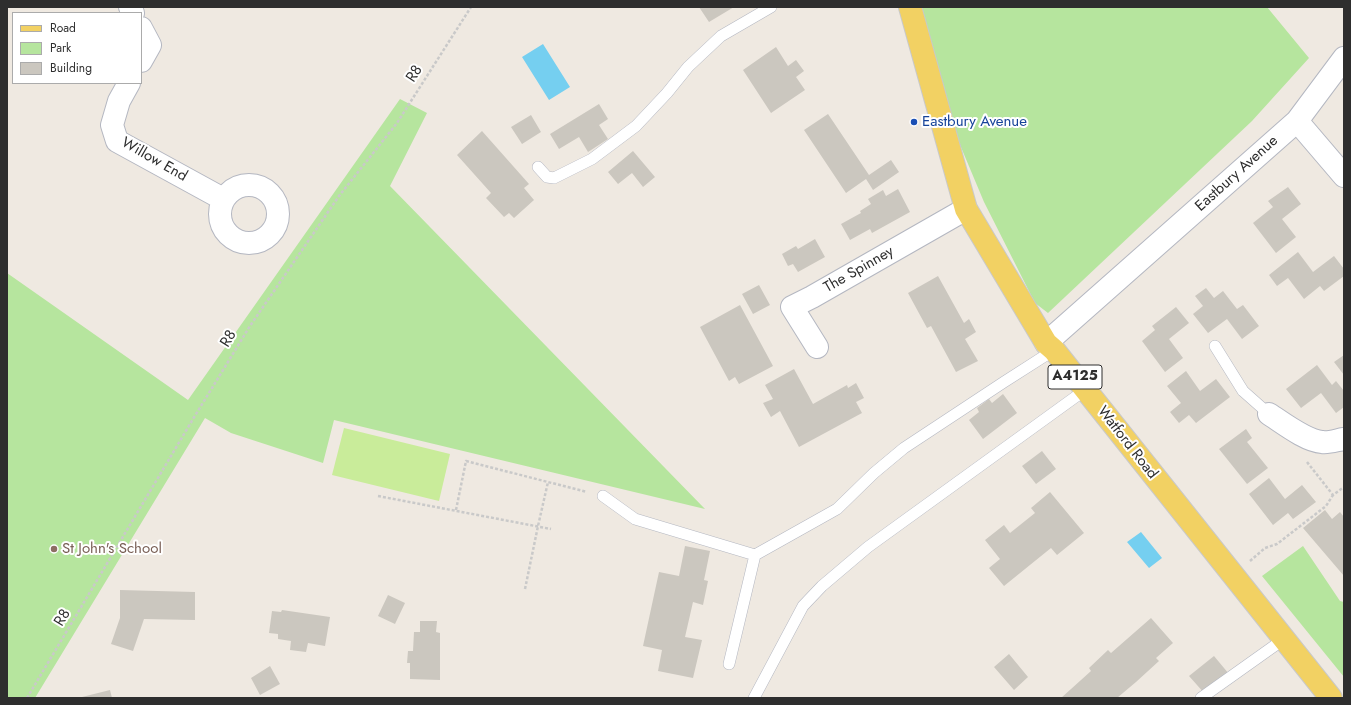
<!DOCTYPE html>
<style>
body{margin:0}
#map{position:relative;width:1351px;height:705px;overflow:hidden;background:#efe9e1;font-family:Jost,sans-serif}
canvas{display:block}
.frame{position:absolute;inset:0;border:8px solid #2e2e2e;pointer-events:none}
.legend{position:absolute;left:12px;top:12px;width:130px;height:72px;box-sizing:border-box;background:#fff;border:1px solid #ababab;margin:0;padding:5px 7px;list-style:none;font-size:12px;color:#2e2e2e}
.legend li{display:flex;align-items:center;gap:8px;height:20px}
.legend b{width:20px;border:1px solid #ababab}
</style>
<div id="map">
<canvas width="1351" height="705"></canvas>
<div class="frame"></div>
<ul class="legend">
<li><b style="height:5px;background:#f2d163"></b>Road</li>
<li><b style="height:11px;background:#b6e59e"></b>Park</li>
<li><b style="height:11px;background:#cbc7bf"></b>Building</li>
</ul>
</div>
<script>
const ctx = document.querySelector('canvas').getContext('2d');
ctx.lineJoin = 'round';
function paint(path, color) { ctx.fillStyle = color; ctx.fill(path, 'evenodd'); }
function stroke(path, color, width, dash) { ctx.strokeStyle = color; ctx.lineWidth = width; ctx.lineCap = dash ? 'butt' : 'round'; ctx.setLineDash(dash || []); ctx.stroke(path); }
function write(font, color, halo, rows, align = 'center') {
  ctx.font = font + ' Jost,sans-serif'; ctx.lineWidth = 4; ctx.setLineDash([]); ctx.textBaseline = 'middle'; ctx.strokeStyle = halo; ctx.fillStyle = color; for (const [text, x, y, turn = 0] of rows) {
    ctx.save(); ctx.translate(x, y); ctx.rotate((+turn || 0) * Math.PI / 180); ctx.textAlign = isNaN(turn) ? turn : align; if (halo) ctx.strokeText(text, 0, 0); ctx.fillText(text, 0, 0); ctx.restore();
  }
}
paint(new Path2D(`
 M 913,7 L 1267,7 L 1309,58 L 1252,121 L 1048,313 L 1035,303 L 984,202 L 929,71 Z
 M 400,99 L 427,113 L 390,186 L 705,509 L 334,420 L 323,463 L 231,433 L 205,418 L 35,698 L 7,698 L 7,273 L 188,400 Z
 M 1303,546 L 1340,601 L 1344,602 L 1344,677 L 1262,576 Z`), '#b6e59e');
paint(new Path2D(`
 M 344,428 L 450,454 L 439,501 L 332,475 Z`), '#c9ec9a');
paint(new Path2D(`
 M 543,44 L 570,87 L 549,100 L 522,57 Z
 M 1141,532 L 1162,558 L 1149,568 L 1127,542 Z`), '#75cff0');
paint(new Path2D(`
 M 699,7 L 734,7 L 709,22 Z
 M 776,47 L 788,66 L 796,60 L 804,71 L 796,77 L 805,90 L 771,113 L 743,70 Z
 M 599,104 L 608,119 L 599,125 L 608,139 L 588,152 L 579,137 L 559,149 L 550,134 Z
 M 828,114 L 869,175 L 891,160 L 899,172 L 873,190 L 866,179 L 846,193 L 804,130 Z
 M 531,115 L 541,132 L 522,144 L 511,127 Z
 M 482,131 L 529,184 L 524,188 L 534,200 L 514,218 L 509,213 L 504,217 L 486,198 L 491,193 L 457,155 Z
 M 633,151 L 655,177 L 643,187 L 632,173 L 618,184 L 608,172 Z
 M 1288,187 L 1301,204 L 1282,219 L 1296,237 L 1276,253 L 1253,223 L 1273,207 L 1268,201 Z
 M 898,189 L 910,212 L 872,233 L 870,229 L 850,240 L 841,224 L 861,213 L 860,211 L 871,204 L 868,199 L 883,190 L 886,196 Z
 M 815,239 L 825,257 L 798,272 L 793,264 L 788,266 L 782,254 L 796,246 L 798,249 Z
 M 1298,252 L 1313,272 L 1334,256 L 1344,269 L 1344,276 L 1324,291 L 1320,286 L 1304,299 L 1288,278 L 1277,286 L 1269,275 Z
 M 938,276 L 964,323 L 969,319 L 976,332 L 965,339 L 978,361 L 956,372 L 931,326 L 927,328 L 908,293 Z
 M 759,285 L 770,305 L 753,314 L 742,294 Z
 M 1206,288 L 1214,298 L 1223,291 L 1237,309 L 1243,305 L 1259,326 L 1242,339 L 1227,319 L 1208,333 L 1193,314 L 1203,306 L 1195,296 Z
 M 740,305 L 773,366 L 739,384 L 735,377 L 729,381 L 700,327 Z
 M 1176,307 L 1189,323 L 1169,339 L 1183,358 L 1165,372 L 1142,341 L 1155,330 L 1152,326 Z
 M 1344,355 L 1344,375 L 1334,362 Z
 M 1317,365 L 1332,385 L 1336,381 L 1344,391 L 1344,407 L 1336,413 L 1321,393 L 1301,408 L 1286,389 Z
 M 794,369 L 813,404 L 847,385 L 848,388 L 856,383 L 864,398 L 856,402 L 862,413 L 799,447 L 780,411 L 771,417 L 763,403 L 773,399 L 765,385 Z
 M 1186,371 L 1200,391 L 1216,379 L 1230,397 L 1196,423 L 1189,415 L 1179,423 L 1170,412 L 1181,403 L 1167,386 Z
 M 1003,394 L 1017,413 L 983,439 L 969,420 L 979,412 L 977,408 L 989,399 L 992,403 Z
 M 1246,429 L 1252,438 L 1247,442 L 1268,468 L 1247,484 L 1219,449 Z
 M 1042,451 L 1056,469 L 1036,484 L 1022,466 Z
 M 1269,478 L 1285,499 L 1302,485 L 1316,502 L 1293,519 L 1288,513 L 1273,525 L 1249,494 Z
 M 1050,492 L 1084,533 L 1057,555 L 1051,548 L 1004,586 L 989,568 L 1000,559 L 985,540 L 1004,525 L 1010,533 L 1035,513 L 1031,508 Z
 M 1325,510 L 1332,519 L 1340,512 L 1344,517 L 1344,576 L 1303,528 Z
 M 685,546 L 710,551 L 704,580 L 708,581 L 703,605 L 693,602 L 685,637 L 702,640 L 693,678 L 658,671 L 662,650 L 643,646 L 659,572 L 679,576 Z
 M 120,590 L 195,592 L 195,620 L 144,619 L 133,651 L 111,644 L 120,618 Z
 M 388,595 L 405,603 L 395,624 L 378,616 Z
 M 282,610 L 330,617 L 325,646 L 308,643 L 306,652 L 290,650 L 291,641 L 278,639 L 278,634 L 269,633 L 272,611 L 281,612 Z
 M 1151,618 L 1173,643 L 1156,658 L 1159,661 L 1136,682 L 1117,698 L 1061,698 L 1091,671 L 1089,668 L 1108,650 L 1111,653 Z
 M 420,621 L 437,621 L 436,632 L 440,633 L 440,680 L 410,679 L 410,663 L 407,663 L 408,651 L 413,651 L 414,632 L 420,632 Z
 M 1009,654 L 1028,677 L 1014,690 L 994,667 Z
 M 1214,656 L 1229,674 L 1205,694 L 1189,676 Z
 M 270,666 L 280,684 L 260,695 L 251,678 Z
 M 110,690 L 112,698 L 82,698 L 82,697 Z`), '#cbc7bf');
const lane = new Path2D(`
 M 538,167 L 547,177 L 554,178 L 592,159 L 636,126 L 667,93 L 688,67 L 721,36 L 771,7
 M 1215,346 L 1243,391 L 1269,414
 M 603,496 L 635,519 L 755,555
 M 729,664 L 755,555 L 837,509 L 874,473 L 904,448 L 1004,382 L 1054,350
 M 754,698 L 803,606 L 822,586 L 868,547 L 1085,390
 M 1201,698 L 1284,639`);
const street = new Path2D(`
 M 130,7 L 133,13
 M 141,28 L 150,45 L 141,61
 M 129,83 L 119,101 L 112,125 L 117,141 L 223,199
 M 1297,121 L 1344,176
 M220 214a29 29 0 1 1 58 0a29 29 0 1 1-58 0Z
 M 1046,343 L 1297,121 L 1344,58
 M 817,347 L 792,307 L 812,297 L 966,209
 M 1269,414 C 1283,423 1306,441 1322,442 C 1329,443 1337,440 1344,439`);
const primary = new Path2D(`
 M 910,7 L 966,209 L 1046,343 L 1054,350 L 1331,698`);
stroke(lane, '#b4b7c1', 12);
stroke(street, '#b4b7c1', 24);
stroke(primary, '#c9c9c9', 24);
stroke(new Path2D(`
 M 1307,462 L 1333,495 L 1344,487
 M 378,496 L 551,529
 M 456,510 L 466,461 L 587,492
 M 1250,561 L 1265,548 L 1277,544 L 1326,506 L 1333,495
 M 525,589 L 538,526 L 548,482
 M 27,698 L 193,419 L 250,326 L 339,196 L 397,123 L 471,7`), '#c9c9c9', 2.5, [3, 2]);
stroke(lane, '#fff', 11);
stroke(street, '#fff', 22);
stroke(primary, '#f2d163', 22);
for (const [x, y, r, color] of [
 [914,122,4,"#1a4fb4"],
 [54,549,4,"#8d6e63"]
]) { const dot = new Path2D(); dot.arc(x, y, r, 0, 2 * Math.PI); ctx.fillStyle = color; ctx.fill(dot); stroke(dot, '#fff', 1.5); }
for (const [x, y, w] of [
 [1075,377,54]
]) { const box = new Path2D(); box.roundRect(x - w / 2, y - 12, w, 24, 3); ctx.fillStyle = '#fff'; ctx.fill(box); stroke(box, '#2e2e2e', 1); }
write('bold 14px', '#2e2e2e', null, [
 ["A4125",1075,377]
]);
write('15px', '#2e2e2e', '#fff', [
 ["R8",415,74,-57],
 ["Willow End",154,160,30],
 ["Eastbury Avenue",1237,174,-42],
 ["The Spinney",859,270,-30],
 ["R8",229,339,-58],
 ["Watford Road",1127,443,52],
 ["R8",63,618,-59]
]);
write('15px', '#164399', '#fff', [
 ["Eastbury Avenue",922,122]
], 'left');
write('15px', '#785e54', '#fff', [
 ["St John's School",62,549]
], 'left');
</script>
